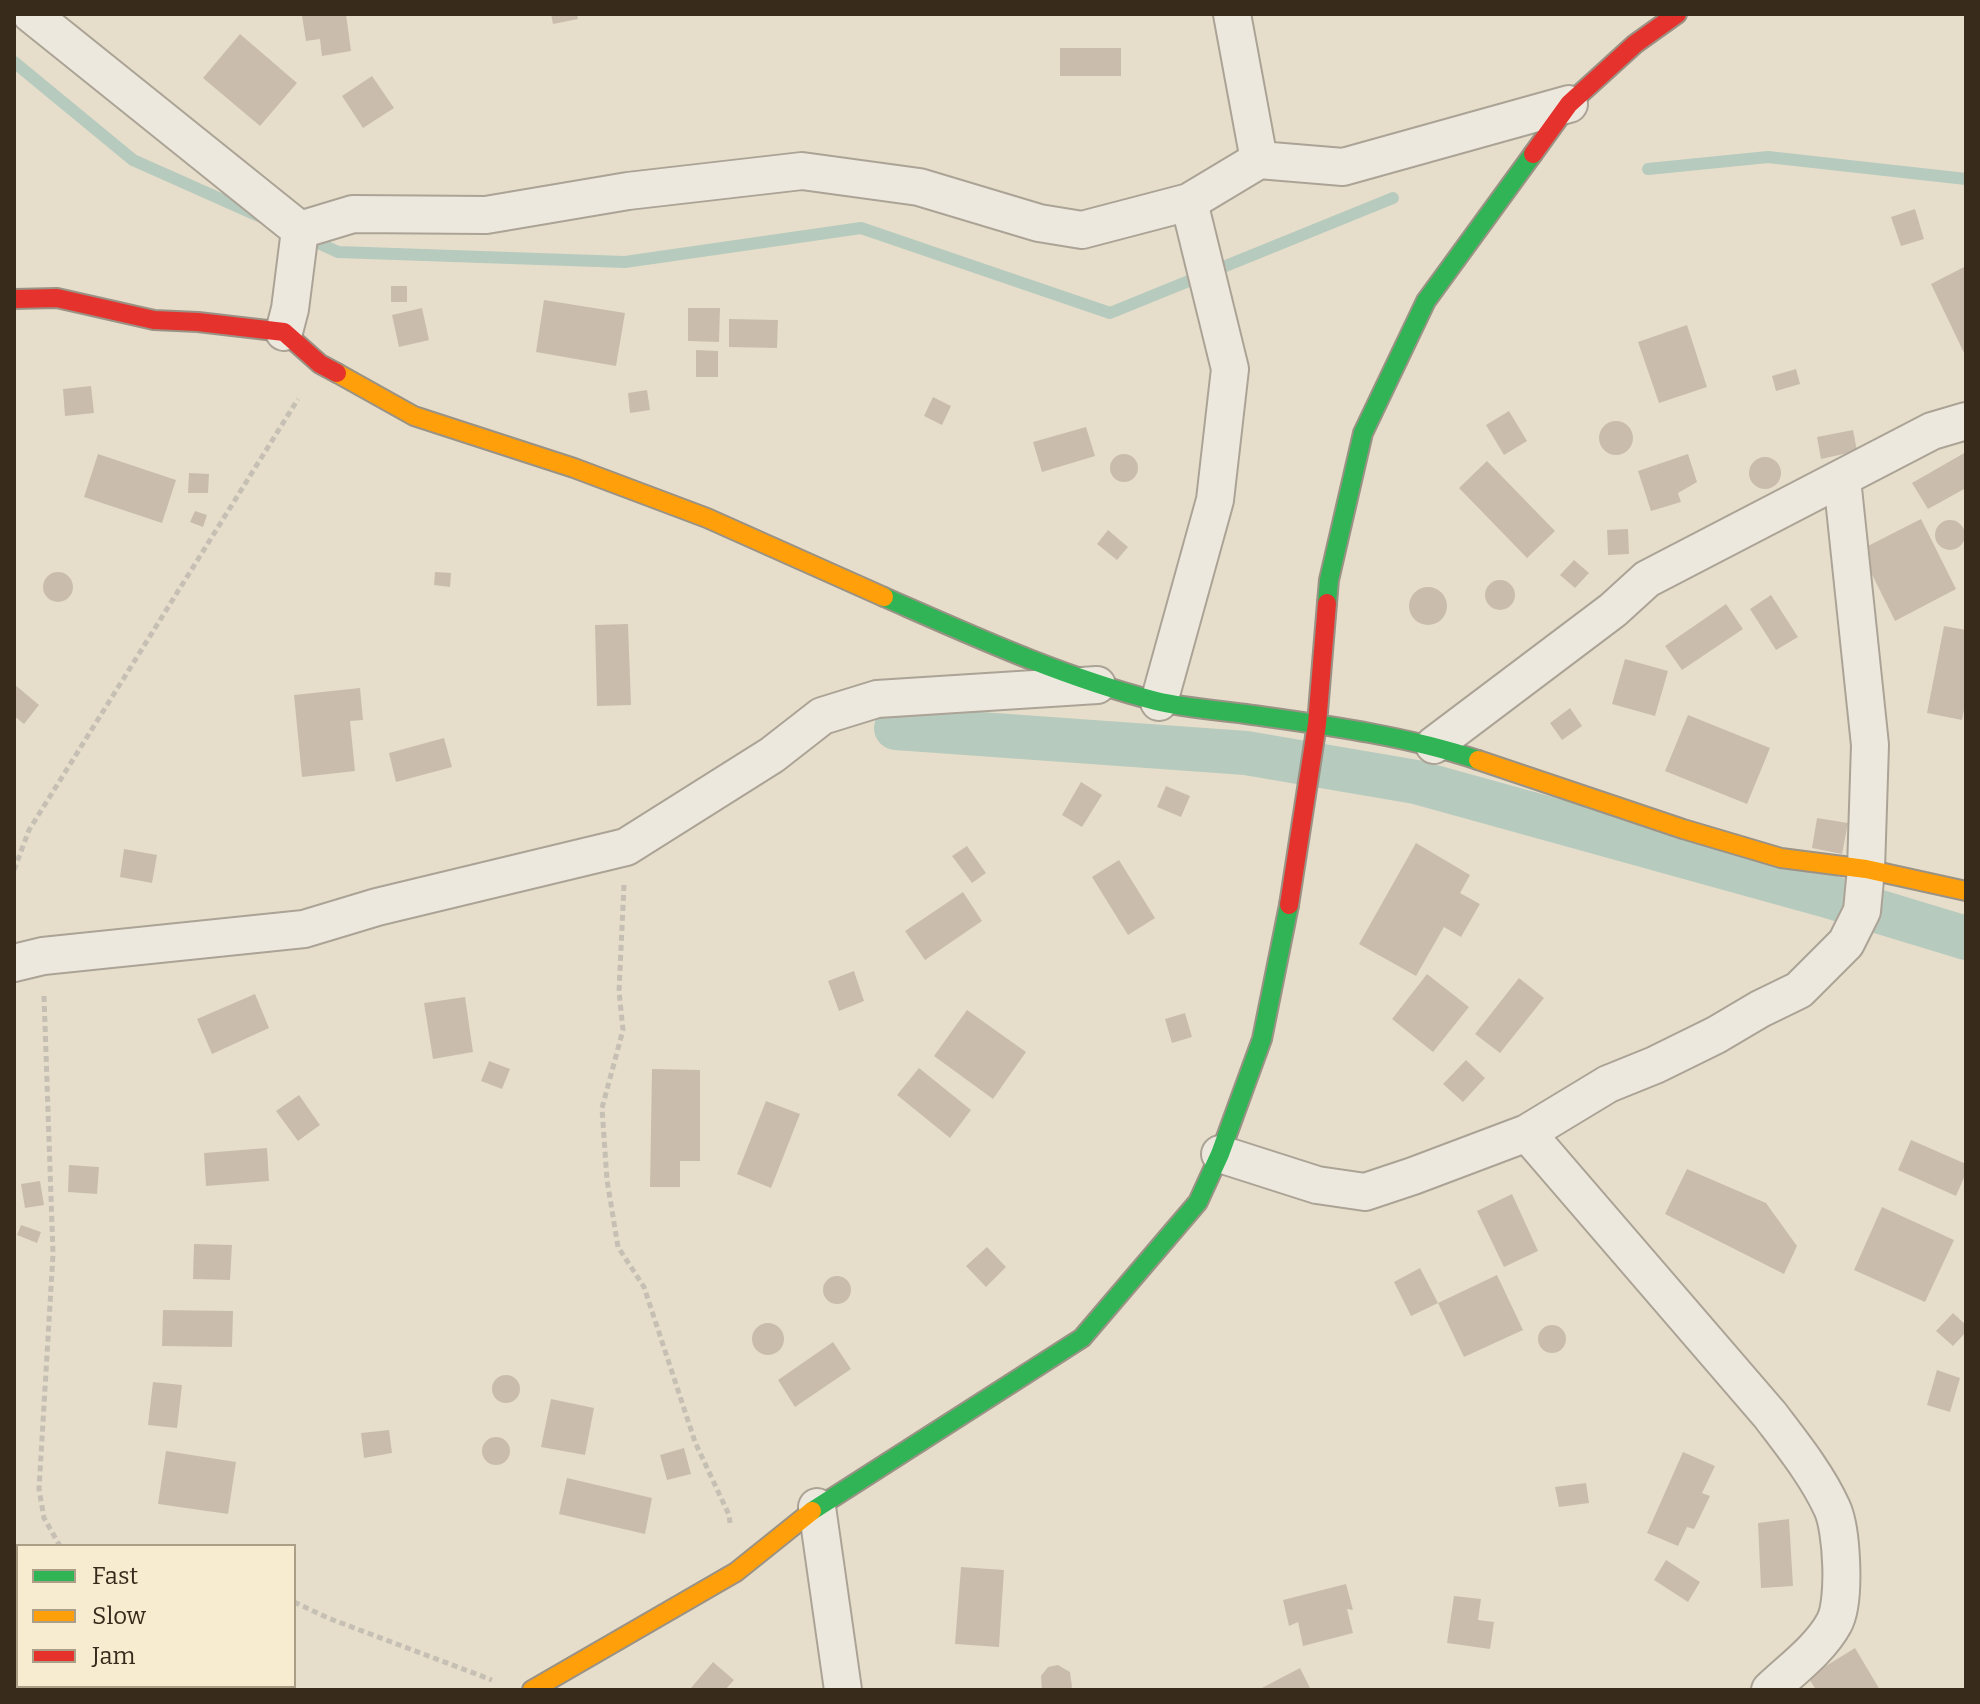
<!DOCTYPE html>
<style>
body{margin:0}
#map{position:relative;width:1980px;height:1704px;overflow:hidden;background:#e6decb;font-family:Bitter,serif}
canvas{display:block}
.frame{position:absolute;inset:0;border:16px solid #392b1c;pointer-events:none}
.legend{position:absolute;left:16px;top:1544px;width:280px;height:144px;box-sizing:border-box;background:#f7ecd0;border:2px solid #ab9f88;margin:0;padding:10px 14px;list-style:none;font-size:24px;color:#392b1c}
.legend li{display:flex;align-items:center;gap:16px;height:40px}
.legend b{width:40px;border:2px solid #ab9f88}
</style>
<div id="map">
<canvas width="1980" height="1704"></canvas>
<div class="frame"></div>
<ul class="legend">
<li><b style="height:10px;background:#30b455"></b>Fast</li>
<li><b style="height:10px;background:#ff9f0a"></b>Slow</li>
<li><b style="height:10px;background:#e5322d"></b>Jam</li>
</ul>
</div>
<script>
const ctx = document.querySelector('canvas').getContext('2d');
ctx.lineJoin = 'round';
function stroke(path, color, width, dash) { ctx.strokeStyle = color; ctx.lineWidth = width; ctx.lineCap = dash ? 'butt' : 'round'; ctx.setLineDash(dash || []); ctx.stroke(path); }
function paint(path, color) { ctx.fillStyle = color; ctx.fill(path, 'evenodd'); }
stroke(new Path2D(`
 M 14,62 L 133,160 L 261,217
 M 1648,169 L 1768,157 L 1966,179
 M 303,236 L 338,252 L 625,262 L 861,228 L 1110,313 L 1393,198`), '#b7cabe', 12);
stroke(new Path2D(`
 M 896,728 L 1246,753 L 1416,782 L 1824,895 L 1966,938`), '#b7cabe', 44);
paint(new Path2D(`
 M 315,14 L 346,14 L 351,51 L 322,56 L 320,39 L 306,41 L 302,16 Z
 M 551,14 L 577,14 L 578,19 L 553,24 Z
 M 240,34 L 297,83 L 260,126 L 203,78 Z
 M 1060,48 L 1121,48 L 1121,76 L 1060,76 Z
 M 372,76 L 394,108 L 363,128 L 342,96 Z
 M 1915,209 L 1924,239 L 1901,246 L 1891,217 Z
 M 1964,267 L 1966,270 L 1966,357 L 1931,284 Z
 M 391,286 L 407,286 L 407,302 L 391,302 Z
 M 544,300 L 625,313 L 616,366 L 536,352 Z
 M 422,308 L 429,340 L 399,347 L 392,315 Z
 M 688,308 L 720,308 L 719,342 L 688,341 Z
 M 729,319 L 778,320 L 777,348 L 729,347 Z
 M 1687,325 L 1707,387 L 1659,403 L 1638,342 Z
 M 696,350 L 718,351 L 718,377 L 696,377 Z
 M 1796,369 L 1800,384 L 1776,391 L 1772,376 Z
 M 91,386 L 94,413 L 65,416 L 63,389 Z
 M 647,390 L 650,410 L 630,413 L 628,393 Z
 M 933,397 L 951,406 L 942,425 L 924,416 Z
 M 1509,411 L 1527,441 L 1504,455 L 1486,425 Z
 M1599 438a17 17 0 1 1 34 0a17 17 0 1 1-34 0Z
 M 1086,427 L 1095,456 L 1042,472 L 1033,442 Z
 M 1853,430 L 1857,451 L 1821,459 L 1817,437 Z
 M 1966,452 L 1966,488 L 1928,509 L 1912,483 Z
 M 98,454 L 176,480 L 162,523 L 84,497 Z
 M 1688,454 L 1697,482 L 1678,493 L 1681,502 L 1651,511 L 1638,471 Z
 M1110 468a14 14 0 1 1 28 0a14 14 0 1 1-28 0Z
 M1749 473a16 16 0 1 1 32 0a16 16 0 1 1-32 0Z
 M 1487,461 L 1555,531 L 1527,558 L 1459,488 Z
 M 189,473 L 209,474 L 208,493 L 188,493 Z
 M 195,511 L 207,515 L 203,527 L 190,522 Z
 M 1921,519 L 1956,589 L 1895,621 L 1860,550 Z
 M1935 535a15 15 0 1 1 30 0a15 15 0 1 1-30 0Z
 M 1628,529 L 1629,554 L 1608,555 L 1607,530 Z
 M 1108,530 L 1128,547 L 1117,560 L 1097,544 Z
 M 1574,560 L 1589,573 L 1575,588 L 1560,575 Z
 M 435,572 L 451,573 L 450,587 L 434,585 Z
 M43 587a15 15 0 1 1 30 0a15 15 0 1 1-30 0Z
 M1485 595a15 15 0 1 1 30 0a15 15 0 1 1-30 0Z
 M1409 606a19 19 0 1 1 38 0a19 19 0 1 1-38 0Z
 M 1771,595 L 1798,637 L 1776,650 L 1750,609 Z
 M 1726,604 L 1743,629 L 1682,670 L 1665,646 Z
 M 628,624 L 631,705 L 597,706 L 595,625 Z
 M 1944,626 L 1966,630 L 1966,700 L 1962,720 L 1927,713 Z
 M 1625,659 L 1668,671 L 1655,716 L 1612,704 Z
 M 14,684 L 39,705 L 24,724 L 14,716 Z
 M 360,688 L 363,720 L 350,721 L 355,771 L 302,777 L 294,695 Z
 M 1570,708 L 1582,726 L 1562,740 L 1550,723 Z
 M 1688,715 L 1770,748 L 1747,804 L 1665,771 Z
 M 444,738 L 452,767 L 396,782 L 389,753 Z
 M 1081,782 L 1102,795 L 1082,827 L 1062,815 Z
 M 1166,786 L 1190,796 L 1181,817 L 1157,807 Z
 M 1817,818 L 1848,823 L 1842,854 L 1812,848 Z
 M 1416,843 L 1470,875 L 1460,893 L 1480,904 L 1461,937 L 1444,927 L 1416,976 L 1359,944 Z
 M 967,846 L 986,873 L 972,883 L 952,856 Z
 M 124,849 L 157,855 L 152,883 L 120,877 Z
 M 1119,860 L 1155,918 L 1128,935 L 1092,877 Z
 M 963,892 L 982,921 L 925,960 L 905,931 Z
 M 854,971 L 864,1001 L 839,1011 L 828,981 Z
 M 1427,974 L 1469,1007 L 1433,1052 L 1392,1019 Z
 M 1519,978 L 1544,998 L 1500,1053 L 1475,1034 Z
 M 255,994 L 269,1028 L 212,1054 L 197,1019 Z
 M 465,997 L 473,1052 L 433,1059 L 424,1003 Z
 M 967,1010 L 1026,1052 L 993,1099 L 934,1056 Z
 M 1185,1013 L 1192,1037 L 1172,1043 L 1165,1019 Z
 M 1466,1060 L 1485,1078 L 1463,1102 L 1443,1084 Z
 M 489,1061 L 510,1069 L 502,1089 L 481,1081 Z
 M 919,1068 L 971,1110 L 950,1138 L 897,1095 Z
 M 652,1069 L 700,1070 L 700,1161 L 680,1161 L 680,1187 L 650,1187 Z
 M 299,1095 L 320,1125 L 298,1141 L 276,1111 Z
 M 766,1101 L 800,1114 L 771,1188 L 737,1174 Z
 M 1911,1140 L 1966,1164 L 1966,1173 L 1956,1196 L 1898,1170 Z
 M 267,1148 L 269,1181 L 206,1186 L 204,1153 Z
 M 69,1165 L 99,1167 L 97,1194 L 68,1192 Z
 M 1687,1169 L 1766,1203 L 1797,1246 L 1784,1274 L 1665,1214 Z
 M 40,1181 L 44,1205 L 25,1208 L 21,1184 Z
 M 1512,1194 L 1538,1251 L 1504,1267 L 1477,1211 Z
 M 1882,1207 L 1954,1240 L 1925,1302 L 1854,1270 Z
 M 21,1225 L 41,1232 L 37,1243 L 17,1235 Z
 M 194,1244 L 232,1245 L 230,1280 L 193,1279 Z
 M 987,1247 L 1006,1267 L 986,1287 L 966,1266 Z
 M 1420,1268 L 1438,1303 L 1411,1316 L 1394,1282 Z
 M 1497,1275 L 1523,1330 L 1464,1357 L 1438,1303 Z
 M823 1290a14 14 0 1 1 28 0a14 14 0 1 1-28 0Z
 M 163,1310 L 233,1311 L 232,1347 L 162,1346 Z
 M 1953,1313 L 1966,1325 L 1966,1332 L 1953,1346 L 1936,1331 Z
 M752 1339a16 16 0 1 1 32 0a16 16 0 1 1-32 0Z
 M1538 1339a14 14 0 1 1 28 0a14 14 0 1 1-28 0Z
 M 833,1342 L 851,1369 L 795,1407 L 778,1380 Z
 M 1937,1370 L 1960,1378 L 1950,1412 L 1927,1405 Z
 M492 1389a14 14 0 1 1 28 0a14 14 0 1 1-28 0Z
 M 153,1382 L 182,1385 L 177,1428 L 148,1425 Z
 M 551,1399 L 594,1408 L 585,1455 L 541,1447 Z
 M 389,1430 L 392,1453 L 364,1458 L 361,1433 Z
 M482 1451a14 14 0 1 1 28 0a14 14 0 1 1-28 0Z
 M 684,1448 L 691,1474 L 667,1480 L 660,1455 Z
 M 166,1451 L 236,1462 L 228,1514 L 158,1504 Z
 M 1683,1452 L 1715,1466 L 1702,1493 L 1710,1496 L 1694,1529 L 1687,1527 L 1678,1546 L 1647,1533 Z
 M 567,1478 L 652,1498 L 645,1534 L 559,1514 Z
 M 1586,1483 L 1589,1503 L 1559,1507 L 1555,1487 Z
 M 1789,1519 L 1793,1586 L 1761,1588 L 1758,1523 Z
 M 1666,1560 L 1700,1582 L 1688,1602 L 1654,1580 Z
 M 961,1567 L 1004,1570 L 999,1647 L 955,1644 Z
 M 1346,1584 L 1353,1610 L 1347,1609 L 1353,1633 L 1303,1646 L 1298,1622 L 1289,1626 L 1283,1600 Z
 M 1454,1596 L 1481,1599 L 1478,1620 L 1494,1622 L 1490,1649 L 1447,1643 Z
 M 1855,1648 L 1880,1690 L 1816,1690 L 1808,1677 Z
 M 713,1662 L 734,1680 L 725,1690 L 693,1690 L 691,1688 Z
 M 1058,1665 L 1070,1672 L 1072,1687 L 1070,1690 L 1042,1690 L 1041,1676 L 1048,1667 Z
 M 1300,1668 L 1311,1690 L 1258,1690 Z`), '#cabcac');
const street = new Path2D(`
 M 31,14 L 300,230
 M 1232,14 L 1259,160
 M 300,230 L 353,214 L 486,215 L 628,191 L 802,171 L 919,187 L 1039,223 L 1082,230 L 1189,202 L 1259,160 L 1343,167 L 1569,104
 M 284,332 L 290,309 L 300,230
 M 1159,702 L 1215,500 L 1230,369 L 1189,202
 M 1434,745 L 1613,610 L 1647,579 L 1932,431 L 1966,421
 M 14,963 L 43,956 L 304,929 L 377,907 L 626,847 L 772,755 L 822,716 L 877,699 L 1097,685
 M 1527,1133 L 1770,1415 C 1792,1444 1817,1475 1832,1508 C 1842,1529 1846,1602 1834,1623 C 1820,1649 1791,1670 1770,1690
 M 1220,1154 L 1317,1185 L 1365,1192 L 1413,1176 L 1527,1133 L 1608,1084 L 1655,1065 L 1716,1035 L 1760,1009 L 1799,990 L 1846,943 L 1862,911 L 1866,869 L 1870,745 L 1842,479
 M 817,1507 L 843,1690`);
const fast = new Path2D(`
 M 884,597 C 973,636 1062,677 1156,701 C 1185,708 1217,710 1246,714 C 1324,725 1403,735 1478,760
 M 1327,603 L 1329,580 L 1363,433 L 1426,301 L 1533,154
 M 812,1511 L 1082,1338 L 1198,1202 L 1220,1154 L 1262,1039 L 1289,905`);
const slow = new Path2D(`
 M 337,373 L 414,416 L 574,468 L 707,518 L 884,597
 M 1478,760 L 1683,829 L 1781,858 L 1866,869 L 1966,891
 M 532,1690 L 736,1572 L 812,1511`);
const jam = new Path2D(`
 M 1533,154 L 1569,104 L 1635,44 L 1677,14
 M 14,299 L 57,298 L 154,320 L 198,322 L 284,332 L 320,364 L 337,373
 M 1289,905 L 1317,724 L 1327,603`);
stroke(street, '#aba395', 40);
stroke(fast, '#9a9285', 22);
stroke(slow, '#9a9285', 22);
stroke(jam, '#9a9285', 22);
stroke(new Path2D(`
 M 14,870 L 29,830 L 298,399
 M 624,885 L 619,991 L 623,1030 L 602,1108 L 607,1180 L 618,1247 L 644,1287 L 695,1442 L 729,1515 L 730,1523
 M 44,996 L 53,1254 L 39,1489 L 44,1518 L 60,1546
 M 294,1602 L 328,1618 L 492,1680
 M 18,1690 L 20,1686`), '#c6bfb4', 5, [6, 4]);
stroke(street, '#ede8de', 36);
stroke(fast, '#30b455', 18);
stroke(slow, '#ff9f0a', 18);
stroke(jam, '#e5322d', 18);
</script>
